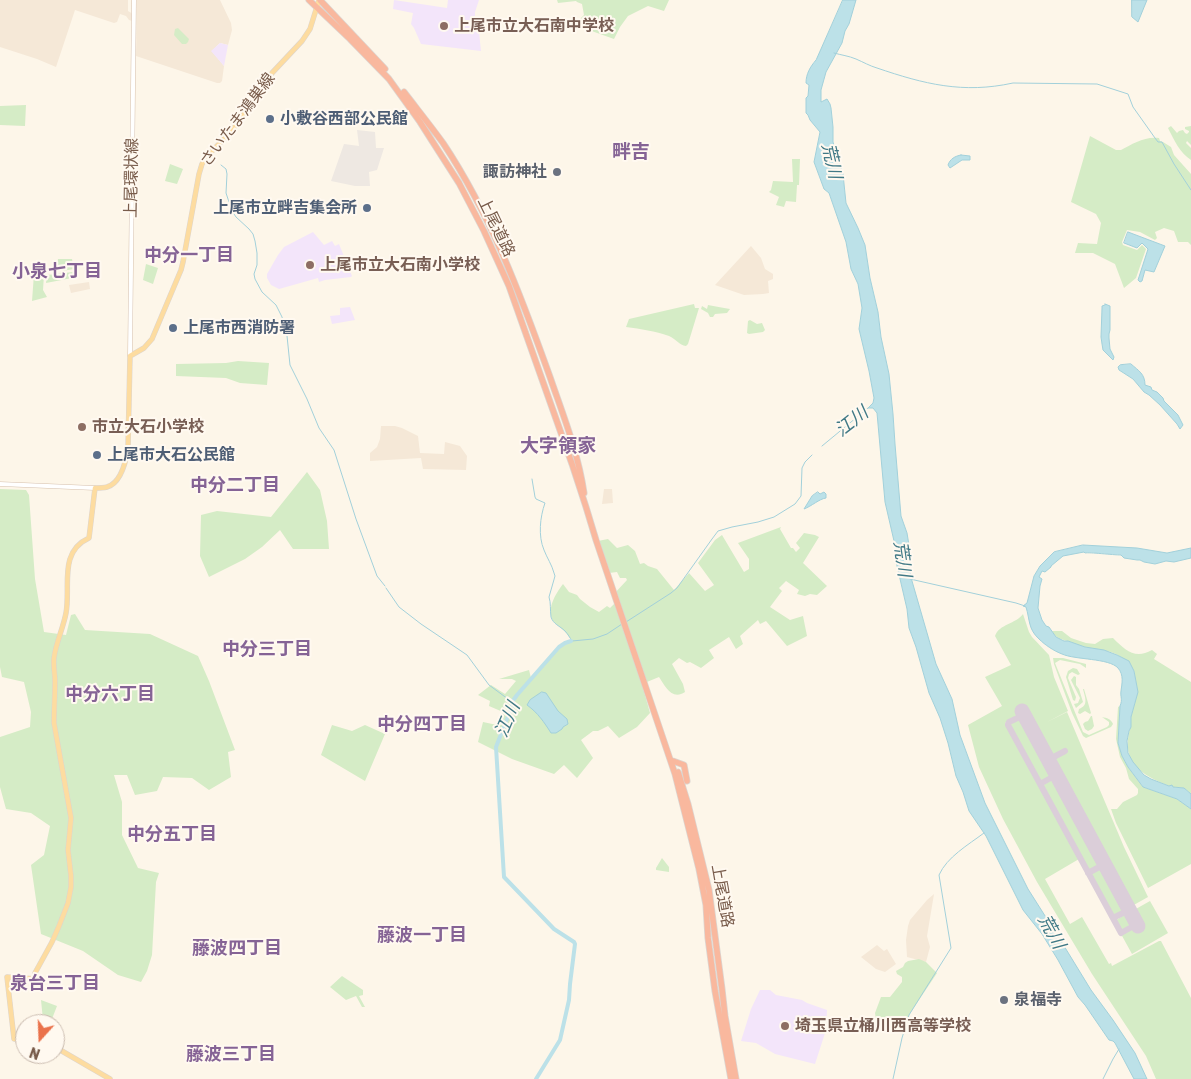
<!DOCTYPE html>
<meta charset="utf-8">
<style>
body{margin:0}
#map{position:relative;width:1191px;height:1079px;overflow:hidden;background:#fdf6e9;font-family:Rubik,sans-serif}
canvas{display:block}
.north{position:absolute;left:15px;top:1014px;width:50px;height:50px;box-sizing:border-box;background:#fff9f0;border:1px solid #c9baae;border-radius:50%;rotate:200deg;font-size:14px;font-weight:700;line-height:20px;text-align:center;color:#795c4b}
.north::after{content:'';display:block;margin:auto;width:18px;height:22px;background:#ea724b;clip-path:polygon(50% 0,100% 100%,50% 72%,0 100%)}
</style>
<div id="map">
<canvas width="1191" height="1079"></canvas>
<div class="north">N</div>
</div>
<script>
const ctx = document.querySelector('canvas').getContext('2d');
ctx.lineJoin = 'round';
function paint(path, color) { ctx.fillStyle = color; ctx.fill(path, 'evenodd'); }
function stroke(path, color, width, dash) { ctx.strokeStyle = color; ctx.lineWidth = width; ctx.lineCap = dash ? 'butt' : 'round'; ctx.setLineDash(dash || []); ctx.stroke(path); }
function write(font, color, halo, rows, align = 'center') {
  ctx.font = font + ' Rubik,"Noto Sans JP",sans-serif'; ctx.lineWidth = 4; ctx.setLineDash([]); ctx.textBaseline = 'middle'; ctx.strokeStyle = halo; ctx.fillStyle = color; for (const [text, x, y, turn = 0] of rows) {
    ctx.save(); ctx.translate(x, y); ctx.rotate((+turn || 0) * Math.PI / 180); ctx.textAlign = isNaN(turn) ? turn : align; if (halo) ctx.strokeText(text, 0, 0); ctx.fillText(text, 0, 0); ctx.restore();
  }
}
paint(new Path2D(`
 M 0,0 L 128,0 L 128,11 L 133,14 L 132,21 L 129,20 L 126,16 L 120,14 L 117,22 L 114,23 L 75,10 L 56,67 L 37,59 L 0,47 Z
 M 137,0 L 220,0 L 231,23 L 232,30 L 228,45 L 220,43 L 212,51 L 224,66 L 222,81 L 220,83 L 217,83 L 136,56 Z
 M 751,246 L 761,258 L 765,269 L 773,274 L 773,279 L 768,281 L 769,293 L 763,294 L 744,295 L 715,285 Z
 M 89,282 L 90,289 L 71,293 L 69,285 Z
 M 381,426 L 395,426 L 402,428 L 418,436 L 420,453 L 444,454 L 445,442 L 460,446 L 467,456 L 466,470 L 423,469 L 421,458 L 370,461 L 370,453 L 377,447 L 380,439 Z
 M 604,489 L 612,489 L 613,503 L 602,504 Z
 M 934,894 L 927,936 L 930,947 L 926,962 L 907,957 L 906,940 L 908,926 L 910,920 L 927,900 Z
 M 877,945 L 884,951 L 887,949 L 896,964 L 885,972 L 876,969 L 861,957 Z`), '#f5e8d7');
paint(new Path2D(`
 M 357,130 L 375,132 L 376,148 L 384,148 L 377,170 L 369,172 L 370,186 L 355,186 L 331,181 L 344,144 L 359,146 Z`), '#eee8e2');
paint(new Path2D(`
 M 394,0 L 447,8 L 448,0 L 479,0 L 475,12 L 475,22 L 477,32 L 479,32 L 481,51 L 421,44 L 414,28 L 411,24 L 413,13 L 393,9 Z
 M 220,43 L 228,45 L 224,66 L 211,51 Z
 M 313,232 L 324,245 L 332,241 L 335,246 L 339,244 L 352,276 L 351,277 L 325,280 L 319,282 L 318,278 L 279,289 L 271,285 L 267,278 L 267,274 L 278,255 L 284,247 Z
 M 350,307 L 355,320 L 332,324 L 330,316 L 340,315 L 340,308 Z
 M 760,990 L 770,990 L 776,995 L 802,1000 L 807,1003 L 827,1010 L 826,1030 L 815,1064 L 775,1054 L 756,1043 L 741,1041 L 751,1009 Z`), '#f3e5fa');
paint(new Path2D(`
 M 557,0 L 669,0 L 664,11 L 648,6 L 628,16 L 620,27 L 614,39 L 586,29 L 591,21 L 580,19 L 584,15 L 582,4 L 577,2 L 576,1 L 558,3 Z
 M 178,28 L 189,39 L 188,42 L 186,44 L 182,44 L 174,35 L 175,29 Z
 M 26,105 L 25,126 L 0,125 L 0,106 Z
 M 1171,126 L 1177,133 L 1179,131 L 1183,130 L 1185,133 L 1187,134 L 1189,132 L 1189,131 L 1185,129 L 1185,127 L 1191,126 L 1191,145 L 1187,141 L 1186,143 L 1191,148 L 1191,160 C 1180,153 1174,140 1168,128 Z
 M 1090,136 L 1116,150 L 1121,150 C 1132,144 1145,136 1159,138 L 1160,141 L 1163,142 L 1171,147 L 1174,155 L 1191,174 L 1191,245 L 1188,242 L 1178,242 L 1174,231 L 1164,228 L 1155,232 L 1157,238 L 1155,240 L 1140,232 L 1127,230 L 1122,242 L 1123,245 L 1137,250 L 1142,245 L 1146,249 L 1136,278 L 1124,288 L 1115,264 L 1093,253 L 1075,253 L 1078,243 L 1097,244 L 1101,223 L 1096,214 L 1071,202 Z
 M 792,159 L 800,159 L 799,185 L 797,185 L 796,202 L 786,201 L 784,207 L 776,205 L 779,197 L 769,192 L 771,190 L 773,181 L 793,182 Z
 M 170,164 L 183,169 L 177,184 L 165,181 Z
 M 58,259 L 72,259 L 74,269 L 62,271 L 61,265 L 57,265 Z
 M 146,264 L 158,268 L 153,284 L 143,280 Z
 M 73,272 L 72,278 L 46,283 L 47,275 Z
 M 34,274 L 44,275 L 43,290 L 47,297 L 32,301 Z
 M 694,304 L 695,308 L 699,308 L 688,344 L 686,346 C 679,345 676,339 669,336 C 655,331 641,329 626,327 L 629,319 Z
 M 708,305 C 715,306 722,308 730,309 L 727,313 L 715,314 L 713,317 L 710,317 L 708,313 L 701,309 L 702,306 L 707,309 Z
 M 750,320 L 757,324 L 762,323 L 765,330 L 763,332 L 749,334 L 747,333 L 748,321 Z
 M 238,361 L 269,363 L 267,385 L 240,383 L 226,378 L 176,376 L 176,364 L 226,363 Z
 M 307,472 L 320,490 L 327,521 L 329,549 L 293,549 L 280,530 L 262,547 L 245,559 L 209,577 L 200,556 L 201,515 L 217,511 L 271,517 Z
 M 0,489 L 26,490 L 29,495 L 35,579 L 44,632 L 66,635 L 71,615 L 75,614 L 85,630 L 150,634 L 198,656 L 209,681 L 235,750 L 228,752 L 231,777 L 209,790 L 192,778 L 163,777 L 157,791 L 135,795 L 127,775 L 114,775 L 122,802 L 122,835 L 138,868 L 159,873 L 156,882 L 152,955 L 147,971 L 141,982 L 118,975 L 83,951 L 41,934 L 31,865 L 44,855 L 50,826 L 31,813 L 6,809 L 0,787 L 0,737 L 30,727 L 31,712 L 24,682 L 2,677 L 0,667 Z
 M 781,527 L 780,529 L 791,548 L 793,548 L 796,552 L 800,548 L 796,543 L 804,533 L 815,535 L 819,537 L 803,563 L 827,586 L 817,595 L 810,594 L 805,596 L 797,594 L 799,590 L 786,581 L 779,588 L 782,591 L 770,607 L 790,620 L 803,616 L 807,636 L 787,646 L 766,621 L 760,624 L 758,620 L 740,636 L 743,644 L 736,649 L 729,637 L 709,650 L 714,658 L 701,668 L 690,662 L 687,663 L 679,658 L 672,664 L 683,684 L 685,692 C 672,701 665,686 659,677 L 642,684 L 650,713 L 637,727 L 619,738 L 608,726 L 598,731 L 593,731 L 581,740 L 593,758 L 577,778 L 564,765 L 554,774 L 512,759 L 478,742 L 483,722 L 497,725 L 503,712 L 489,706 L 490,701 L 478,695 L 491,685 L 505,694 L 516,681 L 512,679 L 499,679 L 529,670 L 531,678 L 533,678 C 542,667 558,642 572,641 C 569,637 566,632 562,629 C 559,626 555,624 553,621 C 546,609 556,593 563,584 L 569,592 L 577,595 L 580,599 L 590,607 L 599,612 L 607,606 L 610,608 L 616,602 L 613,595 L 627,580 L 626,578 L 620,578 L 617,572 L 609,573 L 598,541 L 608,539 L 617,548 L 628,545 L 635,551 L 640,564 L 644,563 L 648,566 L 657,569 L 674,590 L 689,573 L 705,591 L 714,585 L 698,563 L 715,540 L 722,535 L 744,572 L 749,569 L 749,559 L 738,543 Z
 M 1023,614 L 1029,632 L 1032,637 L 1049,655 L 1054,677 L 1068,711 L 1047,722 L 1067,712 L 1124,847 L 1148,897 L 1132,906 L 1025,709 L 1018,712 L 1020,715 L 1005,723 L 1079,859 L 1045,879 L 1070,924 L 1082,917 L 1109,964 L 1111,963 L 1112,966 L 1159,941 L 1161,941 L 1191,998 L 1191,1079 L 1156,1079 L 1146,1056 L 1092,974 L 1037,882 L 1003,819 L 979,767 L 968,725 L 1002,706 L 985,677 L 1011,665 L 995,636 C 999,624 1016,624 1023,614 Z
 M 1052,631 L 1062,631 L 1071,638 L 1086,643 L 1095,644 L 1103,639 L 1113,638 C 1125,650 1135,660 1152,650 L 1157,654 L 1154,659 L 1191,682 L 1191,794 L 1184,788 L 1173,787 L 1171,786 L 1169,786 C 1140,774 1121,763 1130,728 C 1131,724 1130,720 1131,716 C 1134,702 1139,694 1135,679 C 1134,676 1135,674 1134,671 C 1134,671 1130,666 1129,665 C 1115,648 1104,652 1085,647 C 1080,646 1075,644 1070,642 C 1062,639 1056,639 1052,631 Z
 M 1053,658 L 1063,658 L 1086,664 L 1086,668 L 1080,664 L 1060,660 L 1055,663 L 1083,732 L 1089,735 L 1107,727 L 1109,725 L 1109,722 L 1102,717 C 1107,718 1111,719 1113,724 L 1111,727 L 1086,738 L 1083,736 L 1072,713 L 1054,664 Z
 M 1073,668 L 1077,669 L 1080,674 L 1078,675 L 1072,672 L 1069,674 L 1068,678 L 1076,697 L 1075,701 L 1073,700 L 1066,677 L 1068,671 Z
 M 1074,676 L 1076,677 L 1076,685 L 1079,689 L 1083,702 L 1076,708 L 1074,704 L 1078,703 L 1080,698 L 1071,680 Z
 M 1083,689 L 1084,689 L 1091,713 L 1090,714 L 1085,711 L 1080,714 L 1078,713 L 1079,709 C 1089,705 1085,698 1083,689 Z
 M 1120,706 L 1118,743 L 1122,756 L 1128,767 L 1143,787 L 1177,799 L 1191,809 L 1191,864 L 1148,888 L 1116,823 L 1111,809 L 1117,809 L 1123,802 L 1137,795 L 1138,793 L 1138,789 L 1129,779 L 1126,768 L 1120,757 L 1116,739 L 1118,707 Z
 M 1091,716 L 1092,716 L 1094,726 L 1092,729 L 1088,731 L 1085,729 L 1083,724 L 1085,722 L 1088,721 Z
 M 1021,718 L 1052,775 L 1041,782 L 1010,724 Z
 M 332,725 L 352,731 L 365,725 L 385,734 L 365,781 L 321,755 Z
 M 1054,779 L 1100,864 L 1089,870 L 1043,785 Z
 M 662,858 L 669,867 L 669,872 L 656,870 L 656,868 Z
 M 1102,868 L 1124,910 L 1114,916 L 1091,873 Z
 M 1150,901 L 1168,933 L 1132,954 L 1121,934 L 1134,927 L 1136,929 L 1143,925 L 1134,910 Z
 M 1126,914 L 1132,924 L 1122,930 L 1116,920 Z
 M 919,959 L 926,962 L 937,973 L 909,1015 L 906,1025 L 882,1017 L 880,1022 L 876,1020 L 875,1013 L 881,997 L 890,997 L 902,982 L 902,977 L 897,974 L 896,971 L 903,967 L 905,963 L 908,961 Z
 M 342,976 L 363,990 L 363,995 L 359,996 L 365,1007 L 362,1007 L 356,996 L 346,1000 L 330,987 Z
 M 41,1000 L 57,1006 L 50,1024 L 43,1020 Z`), '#d5ecc6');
const water = new Path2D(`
 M 843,0 L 856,0 L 849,24 L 845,31 L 842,43 L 826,72 L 821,90 L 821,102 L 827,99 L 830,104 L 831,108 L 833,127 L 833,142 L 843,174 L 846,203 L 858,228 L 865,245 L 870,278 L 878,312 L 881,337 L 889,374 L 893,414 L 895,444 L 901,516 L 907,533 L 909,545 L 905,558 L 906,563 L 909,567 L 912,581 L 936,664 L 952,699 L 960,735 L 985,803 L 1028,889 L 1061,941 L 1091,990 L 1113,1020 L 1135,1053 L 1147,1079 L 1134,1079 L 1115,1043 L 1113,1041 L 1109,1040 L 1085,1005 L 1078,997 L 1058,960 L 1042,934 L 1023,910 L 986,836 L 969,811 L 963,792 L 956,776 L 948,743 L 940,718 L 929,693 L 916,647 L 909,628 L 907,609 L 897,566 L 894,541 L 885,502 L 877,413 L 873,408 L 868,408 L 873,403 L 874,398 L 869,371 L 859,329 L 862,308 L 858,284 L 851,269 L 846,242 L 829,193 L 824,189 L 814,162 L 820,132 L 810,120 L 808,115 L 806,113 L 806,98 L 808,96 L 809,85 L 806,83 C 806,74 810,67 816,60 Z
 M 1132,0 L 1147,0 L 1138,22 L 1132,17 Z
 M 961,155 L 970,156 L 970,160 L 962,160 L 950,168 L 948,165 C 950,159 955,156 961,155 Z
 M 1128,232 L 1165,246 L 1154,272 L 1145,270 L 1142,281 L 1140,282 L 1138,280 L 1148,249 L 1142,243 L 1137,248 L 1124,243 Z
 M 1105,304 L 1110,306 L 1110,330 L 1109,334 L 1109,338 L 1110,349 L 1114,357 L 1113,360 L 1103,350 L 1102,344 L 1101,337 L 1102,308 L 1102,306 L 1105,305 Z
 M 1131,364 C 1139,371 1145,374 1145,385 L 1151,387 L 1152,390 L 1157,392 L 1163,398 L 1164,401 L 1178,415 L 1183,425 L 1180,429 L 1177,424 L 1160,405 L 1149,395 L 1144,392 L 1133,379 L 1119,370 L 1118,367 L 1120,365 Z
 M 818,492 L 820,494 L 824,492 L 826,494 L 826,498 C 819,499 812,506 804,509 L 812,496 Z
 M 1083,545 L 1137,548 L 1167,553 L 1191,548 L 1191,558 L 1174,562 L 1166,561 L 1155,564 L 1144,562 L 1140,560 L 1137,560 L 1124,558 L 1121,555 C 1113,555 1089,552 1085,553 L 1084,552 L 1063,556 L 1051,566 L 1051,567 L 1045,572 L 1042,571 L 1039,577 L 1042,579 L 1040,586 L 1038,608 L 1042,620 L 1046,626 L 1049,627 L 1056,637 L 1064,641 L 1068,641 L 1085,647 L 1104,650 L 1117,655 L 1129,661 L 1134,671 L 1138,692 L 1131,717 L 1131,727 L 1129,731 L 1127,741 L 1128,753 L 1133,762 L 1144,775 L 1151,779 L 1169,786 L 1172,785 L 1173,787 L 1184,788 L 1191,794 L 1191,809 L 1177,799 L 1143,787 L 1128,767 L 1122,756 L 1118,743 L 1120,706 C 1123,699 1120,697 1121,691 C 1122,683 1124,675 1118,668 C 1109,658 1075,660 1062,654 C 1054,651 1045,645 1039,639 C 1028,629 1030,620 1026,607 L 1023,606 L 1027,603 L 1034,576 L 1040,566 L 1054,552 Z
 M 542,692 L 546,693 L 558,711 L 567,719 L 568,724 L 563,727 L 562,729 L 556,733 L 551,733 C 544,722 538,713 527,705 L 530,700 Z`);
paint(water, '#bce1e8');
stroke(water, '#a2d0da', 1);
stroke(new Path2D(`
 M 834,53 C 841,55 849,56 856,59 C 863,62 870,66 877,68 C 924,84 963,94 1013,83 L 1097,84 L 1128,94 L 1133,107 L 1155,138 L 1158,142 L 1162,142 L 1174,164 L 1191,190
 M 221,165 L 226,169 L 227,174 L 226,193 L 232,211 L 236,217 L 249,229 L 253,234 L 255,241 L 257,253 L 257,265 L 254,274 L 255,279 L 262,292 L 276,305 L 282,317 L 287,336 L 290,365 L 307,399 L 319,428 L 334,450 L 356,519 L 377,576 L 385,586
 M 822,446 L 868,408
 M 532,479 L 535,497 L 536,499 L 545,503 C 540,517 538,536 544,550 C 547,558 552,565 554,573 L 555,576 L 549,597 C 551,603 550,610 551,617 C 553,624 560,626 565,631 C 568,634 570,638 572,641 L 593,639 L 607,634 L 622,624
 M 910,579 L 1016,603 L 1025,606
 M 386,588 L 399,607 L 421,624 L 467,655 L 489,685 L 512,702
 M 626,622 L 671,593 L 677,588 L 712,539 L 718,531 L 732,527 L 758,522 L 774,517 L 795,504 L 801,496 L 802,468 L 805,462 L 812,455
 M 893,1079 L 902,1038 L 909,1015 L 951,948 L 939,875 C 947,857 968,845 984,833
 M 1103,1079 L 1113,1059 L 1119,1049`), '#a2d0da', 1);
stroke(new Path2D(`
 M 536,1079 L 560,1040 L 569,1000 L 570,984 L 575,944 L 574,942 L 554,929 L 504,877 L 496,747 L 512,706 L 512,702 L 517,695 L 559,647 L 565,643 L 571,641`), '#bce1e8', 4);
stroke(new Path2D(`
 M 1024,715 L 1009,722 L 1008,724 L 1008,725 L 1121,933 L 1137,924
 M 1048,760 L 1065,751
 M 1040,784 L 1056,775
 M 1088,873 L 1105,864
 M 1113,918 L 1129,910`), '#dbced9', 6);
stroke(new Path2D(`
 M 1022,711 L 1138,926`), '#dbced9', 15);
const secondary = new Path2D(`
 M 130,356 L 134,0
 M 0,484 L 95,488`);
const primary = new Path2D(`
 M 25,1039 L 14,1039 L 7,977 L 37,979 L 35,973 L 52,942 L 59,926 L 68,903 L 71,887 L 71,876 L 68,850 L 71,818 L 54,723 C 54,709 55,695 55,681 C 55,673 53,666 54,658 C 56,642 63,629 66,613 C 71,587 58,552 89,538 L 95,488 C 99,488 103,488 107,487 C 121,483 126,461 128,448 L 130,356 L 144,348 L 152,339 L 181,270 L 183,262 L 199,174 L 202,164 L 209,154 L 232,131 L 272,73 L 302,41 L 310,29 L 319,0
 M 55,1047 L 110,1079`);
const highway = new Path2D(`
 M 309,0 L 350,39 L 389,79 L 420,122 L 459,183 L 484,231 L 509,286 L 572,464 L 586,507 L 596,540 L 675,774 L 699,869 L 706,905 L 708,938 L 715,991 L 731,1079
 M 320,0 L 385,69
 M 404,92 C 417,109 430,125 443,143 C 491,215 521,296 550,377 C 563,415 578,452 584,493
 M 673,761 L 684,765 L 687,781
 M 678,772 L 688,804 L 709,890 L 722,989 L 725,1016 L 736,1079`);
stroke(secondary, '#d6c0ad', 5);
stroke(primary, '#dcd5d0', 5.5);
stroke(highway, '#dcd5d0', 7);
stroke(secondary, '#fff', 4);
stroke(primary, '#fddca0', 4.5);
stroke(highway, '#f9b89e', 5.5);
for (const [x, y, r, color] of [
 [444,26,5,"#8d6e63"],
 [270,119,5,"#5c6f8a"],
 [557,172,5,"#6b7280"],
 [367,208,5,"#5c6f8a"],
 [310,265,5,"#8d6e63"],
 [173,328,5,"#5c6f8a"],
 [82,427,5,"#8d6e63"],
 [97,455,5,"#5c6f8a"],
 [1004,1000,5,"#6b7280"],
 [785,1026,5,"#8d6e63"]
]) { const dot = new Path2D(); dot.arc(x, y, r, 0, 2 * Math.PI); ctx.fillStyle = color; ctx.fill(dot); stroke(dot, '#fff9f0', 2); }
write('bold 16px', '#785e54', '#fff9f0', [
 ["上尾市立大石南中学校",454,26],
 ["上尾市立大石南小学校",320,265],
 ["市立大石小学校",92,427],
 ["埼玉県立桶川西高等学校",795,1026]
], 'left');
write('bold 16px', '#4e5e75', '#fff9f0', [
 ["小敷谷西部公民館",280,119],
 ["上尾市立畔吉集会所",357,208,"right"],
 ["上尾市西消防署",183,328],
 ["上尾市大石公民館",107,455]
], 'left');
write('16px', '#795c4b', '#fff9f0', [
 ["さいたま鴻巣線",238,120,-53],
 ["上尾環状線",132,178,-89],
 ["上尾道路",496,227,64],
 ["上尾道路",722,896,80]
]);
write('bold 16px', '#5b616d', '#fff9f0', [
 ["諏訪神社",547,172],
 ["泉福寺",1014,1000,"left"]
], 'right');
write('italic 18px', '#407986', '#fff9f0', [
 ["荒川",831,161,77],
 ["江川",852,422,-38],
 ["荒川",902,559,82],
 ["江川",508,720,-67],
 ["荒川",1051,932,61]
]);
write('bold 18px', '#856395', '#fff9f0', [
 ["中分一丁目",189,256],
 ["小泉七丁目",57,272],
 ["中分二丁目",235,486],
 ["中分三丁目",267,650],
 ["中分六丁目",110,695],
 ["中分四丁目",422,725],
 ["中分五丁目",172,835],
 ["藤波一丁目",422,936],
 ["藤波四丁目",237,949],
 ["泉台三丁目",55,984],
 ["藤波三丁目",231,1055]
]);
write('bold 19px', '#856395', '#fff9f0', [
 ["畔吉",631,153],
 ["大字領家",558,447]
]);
</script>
